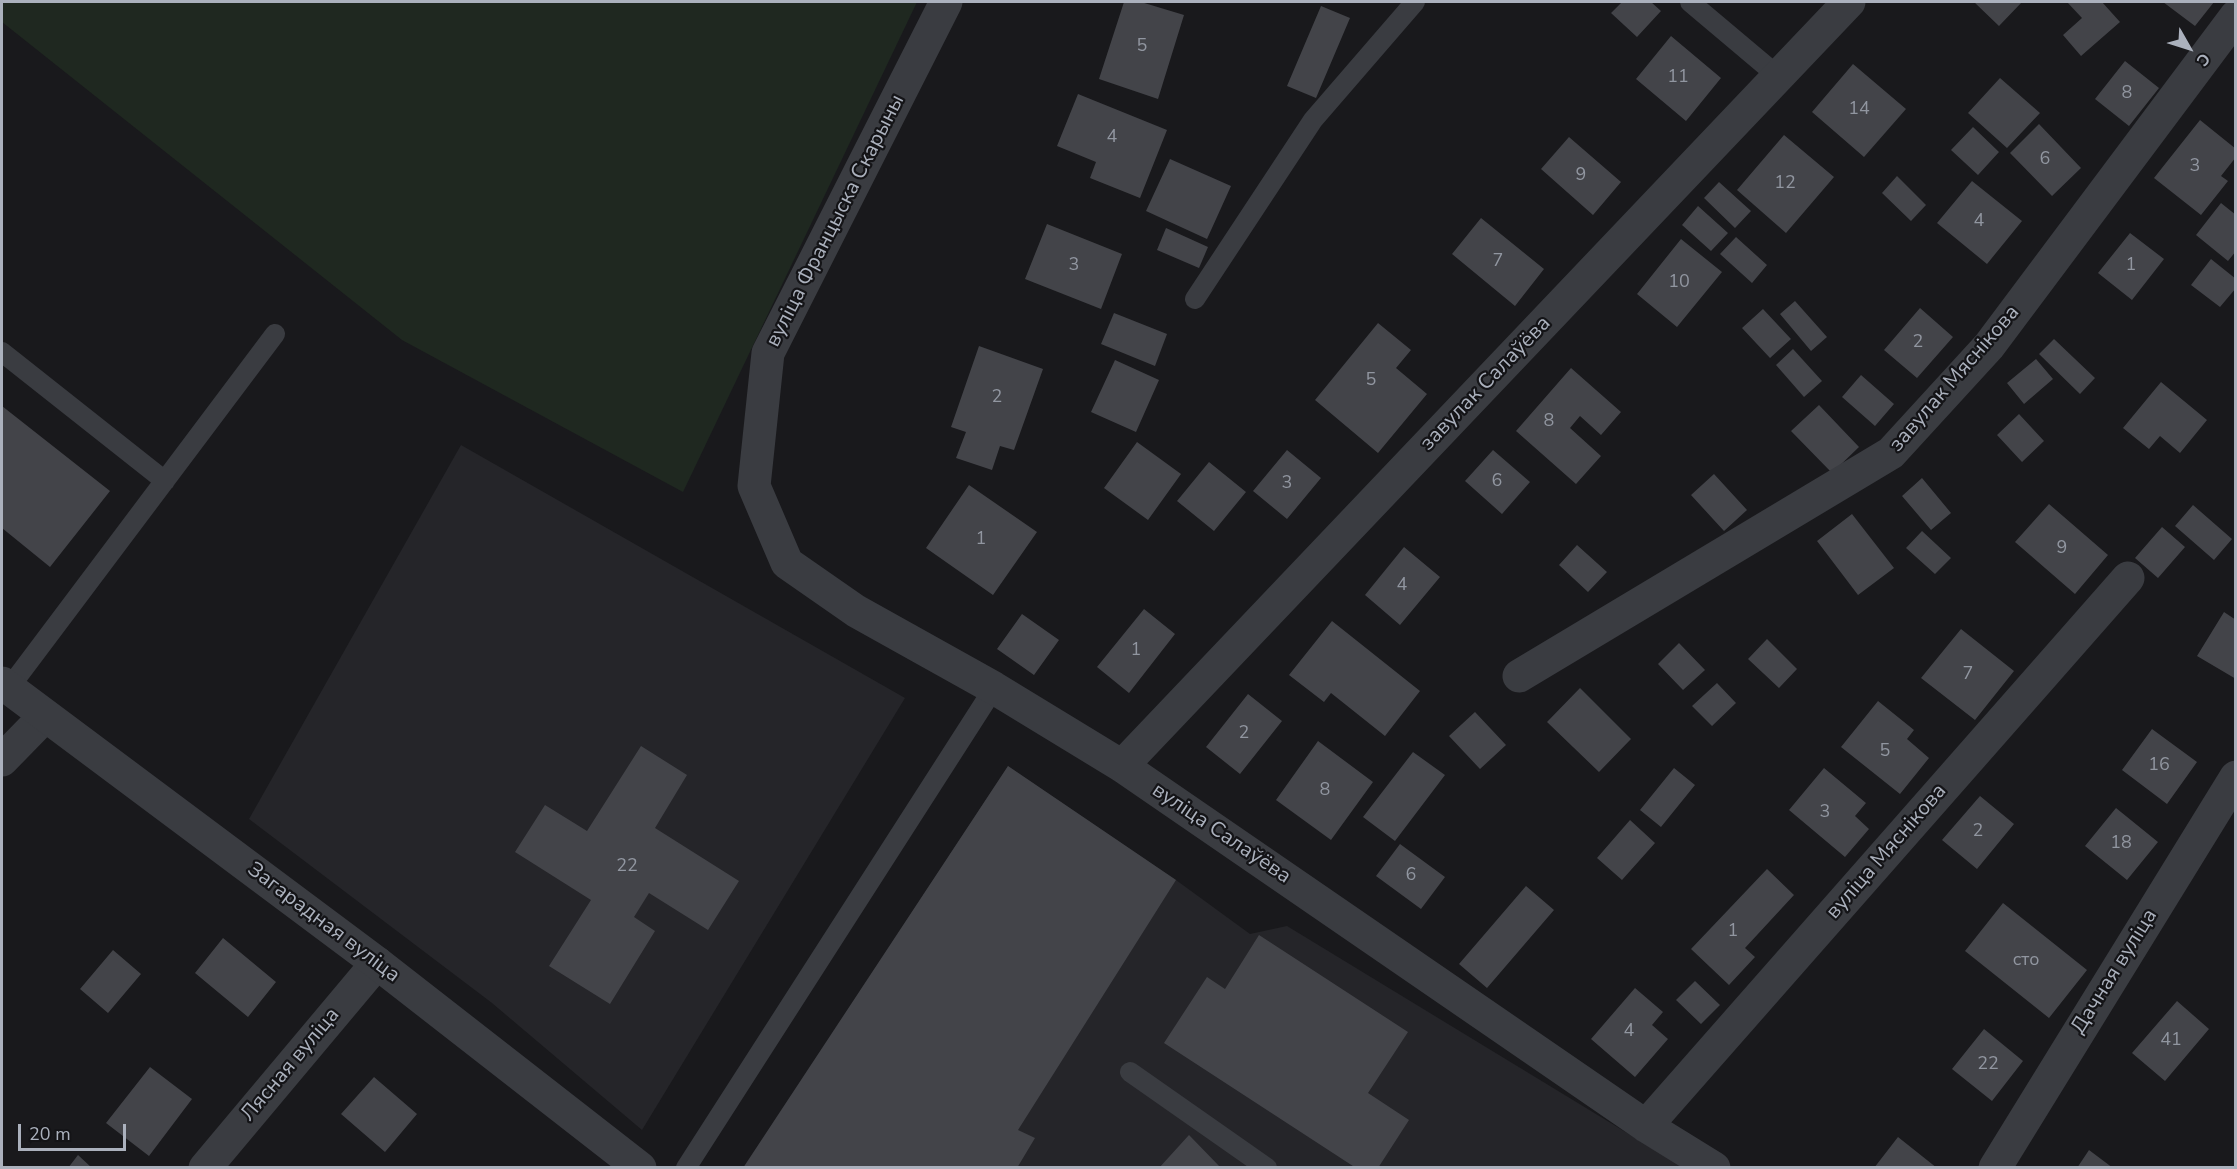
<!DOCTYPE html>
<meta charset="utf-8">
<style>
body{margin:0}
#map{position:relative;width:2237px;height:1169px;overflow:hidden;background:#19191c;font-family:"Nunito Sans",sans-serif}
canvas{display:block}
.frame{position:absolute;inset:0;border:3px solid #abb1bd;pointer-events:none}
.north{position:absolute;left:2159px;top:18px;width:60px;height:60px;-webkit-text-stroke:4px #141417;paint-order:stroke;rotate:129deg;font-size:16px;font-weight:700;line-height:24px;text-align:center;color:#abb1bd}
.north::after{content:'';display:block;margin:auto;width:21px;height:27px;background:#abb1bd;clip-path:polygon(50% 0,100% 100%,50% 72%,0 100%)}
.scale{position:absolute;left:18px;top:1124px;width:108px;height:27px;box-sizing:border-box;border:3px solid #abb1bd;border-top:0;padding-left:8px;font-size:18px;line-height:21px;white-space:nowrap;color:#abb1bd;-webkit-text-stroke:4px #141417;paint-order:stroke}
</style>
<div id="map">
<canvas width="2237" height="1169"></canvas>
<div class="frame"></div>
<div class="north">С</div>
<div class="scale">20 m</div>
</div>
<script>
const ctx = document.querySelector('canvas').getContext('2d');
ctx.lineJoin = 'round';
function paint(path, color) { ctx.fillStyle = color; ctx.fill(path, 'evenodd'); }
function stroke(path, color, width, dash) { ctx.strokeStyle = color; ctx.lineWidth = width; ctx.lineCap = dash ? 'butt' : 'round'; ctx.setLineDash(dash || []); ctx.stroke(path); }
function write(font, color, halo, rows, align = 'center') {
  ctx.font = font + ' "Nunito Sans",sans-serif'; ctx.lineWidth = 4.5; ctx.setLineDash([]); ctx.textBaseline = 'middle'; ctx.strokeStyle = halo; ctx.fillStyle = color; for (const [text, x, y, turn = 0] of rows) {
    ctx.save(); ctx.translate(x, y); ctx.rotate((+turn || 0) * Math.PI / 180); ctx.textAlign = isNaN(turn) ? turn : align; if (halo) ctx.strokeText(text, 0, 0); ctx.fillText(text, 0, 0); ctx.restore();
  }
}
paint(new Path2D(`
 M 461,445 L 905,698 L 642,1130 L 492,1003 L 249,819 Z
 M 1008,766 L 1176,880 L 1250,934 L 1287,926 L 1683,1167 L 744,1168 Z`), '#252529');
paint(new Path2D(`
 M 2,2 L 917,2 L 683,492 L 402,340 L 2,22 Z`), '#1f2820');
paint(new Path2D(`
 M 1124,2 L 1141,2 L 1184,15 L 1158,99 L 1099,79 Z
 M 1622,2 L 1651,2 L 1661,11 L 1637,37 L 1611,13 Z
 M 1974,2 L 2022,2 L 1999,26 Z
 M 2067,2 L 2102,2 L 2120,22 L 2081,56 L 2063,35 L 2082,18 Z
 M 2163,2 L 2214,2 L 2195,26 Z
 M 1321,6 L 1350,18 L 1316,98 L 1287,86 Z
 M 1671,36 L 1721,78 L 1686,121 L 1636,79 Z
 M 2125,61 L 2159,88 L 2129,126 L 2095,99 Z
 M 1853,64 L 1906,109 L 1864,157 L 1812,112 Z
 M 2000,78 L 2040,113 L 2007,148 L 1968,113 Z
 M 1078,94 L 1167,130 L 1140,198 L 1090,178 L 1096,162 L 1057,146 Z
 M 2200,120 L 2236,149 L 2236,157 L 2221,176 L 2228,181 L 2201,215 L 2154,178 Z
 M 2039,124 L 2081,168 L 2052,196 L 2010,153 Z
 M 1973,127 L 1999,152 L 1978,175 L 1951,150 Z
 M 1784,135 L 1834,177 L 1786,233 L 1737,190 Z
 M 1569,137 L 1621,182 L 1593,215 L 1541,169 Z
 M 1170,159 L 1231,186 L 1207,239 L 1146,211 Z
 M 1897,176 L 1926,205 L 1911,221 L 1882,193 Z
 M 1972,181 L 2022,221 L 1987,264 L 1937,223 Z
 M 1719,182 L 1751,211 L 1735,228 L 1704,198 Z
 M 2221,203 L 2236,215 L 2236,251 L 2228,261 L 2196,235 Z
 M 1698,206 L 1728,233 L 1711,251 L 1682,225 Z
 M 1481,218 L 1544,269 L 1515,306 L 1452,254 Z
 M 1047,224 L 1122,254 L 1101,309 L 1025,279 Z
 M 1166,228 L 1208,247 L 1199,268 L 1157,250 Z
 M 2130,233 L 2164,259 L 2132,300 L 2098,273 Z
 M 1736,237 L 1767,265 L 1752,283 L 1720,254 Z
 M 1681,239 L 1722,272 L 1677,327 L 1637,294 Z
 M 2211,259 L 2236,279 L 2236,288 L 2220,307 L 2191,285 Z
 M 1795,301 L 1827,337 L 1811,351 L 1780,314 Z
 M 1920,308 L 1953,337 L 1917,378 L 1884,350 Z
 M 1763,309 L 1791,339 L 1770,358 L 1742,328 Z
 M 1114,313 L 1167,334 L 1155,366 L 1101,344 Z
 M 1378,323 L 1411,350 L 1396,368 L 1427,394 L 1378,453 L 1315,400 Z
 M 2054,339 L 2095,378 L 2080,394 L 2039,354 Z
 M 979,346 L 1043,369 L 1014,450 L 1000,446 L 992,470 L 956,458 L 966,432 L 951,427 Z
 M 1793,349 L 1822,381 L 1804,397 L 1776,365 Z
 M 2036,359 L 2053,379 L 2024,404 L 2007,383 Z
 M 1115,360 L 1159,380 L 1136,432 L 1091,412 Z
 M 1571,368 L 1621,412 L 1601,435 L 1580,416 L 1570,428 L 1601,456 L 1576,484 L 1516,431 Z
 M 1861,375 L 1894,404 L 1875,426 L 1842,397 Z
 M 2161,382 L 2207,420 L 2180,453 L 2160,436 L 2149,449 L 2123,428 Z
 M 1819,405 L 1859,447 L 1832,473 L 1791,431 Z
 M 2,406 L 110,491 L 50,567 L 2,528 Z
 M 2019,414 L 2044,441 L 2022,462 L 1997,435 Z
 M 1137,442 L 1181,474 L 1148,520 L 1104,488 Z
 M 1287,450 L 1321,478 L 1287,519 L 1253,491 Z
 M 1493,450 L 1530,482 L 1502,514 L 1465,481 Z
 M 1209,462 L 1246,492 L 1214,531 L 1177,501 Z
 M 1714,474 L 1747,510 L 1724,531 L 1691,495 Z
 M 1922,478 L 1951,513 L 1931,530 L 1902,496 Z
 M 969,485 L 1037,532 L 993,595 L 926,548 Z
 M 2049,504 L 2108,555 L 2075,594 L 2015,542 Z
 M 2193,505 L 2232,539 L 2214,560 L 2175,526 Z
 M 1852,514 L 1894,568 L 1858,595 L 1817,541 Z
 M 2162,527 L 2185,547 L 2158,578 L 2135,558 Z
 M 1922,531 L 1951,558 L 1935,574 L 1906,548 Z
 M 1577,545 L 1607,572 L 1588,592 L 1559,565 Z
 M 1404,547 L 1440,577 L 1400,625 L 1365,595 Z
 M 1144,609 L 1175,634 L 1129,693 L 1097,667 Z
 M 2224,612 L 2236,620 L 2236,679 L 2197,656 Z
 M 1022,614 L 1059,640 L 1034,675 L 997,649 Z
 M 1332,621 L 1420,691 L 1385,736 L 1331,693 L 1324,702 L 1289,675 Z
 M 1961,629 L 2014,671 L 1975,720 L 1921,678 Z
 M 1767,639 L 1797,669 L 1779,688 L 1748,659 Z
 M 1679,643 L 1705,670 L 1683,690 L 1658,664 Z
 M 1717,683 L 1736,703 L 1712,726 L 1692,706 Z
 M 1580,688 L 1631,739 L 1599,772 L 1547,722 Z
 M 1248,694 L 1282,721 L 1240,774 L 1206,747 Z
 M 1878,701 L 1914,730 L 1907,739 L 1929,758 L 1900,794 L 1841,747 Z
 M 1475,712 L 1506,745 L 1480,769 L 1449,736 Z
 M 2152,729 L 2197,762 L 2167,804 L 2122,770 Z
 M 1318,741 L 1373,782 L 1331,840 L 1276,800 Z
 M 641,746 L 687,775 L 655,828 L 739,881 L 708,930 L 649,893 L 634,917 L 655,931 L 610,1004 L 549,966 L 591,900 L 515,852 L 545,805 L 587,831 Z
 M 1413,752 L 1445,775 L 1395,841 L 1363,817 Z
 M 1008,766 L 1176,880 L 1018,1130 L 1035,1138 L 1017,1168 L 743,1168 Z
 M 1674,768 L 1695,785 L 1661,827 L 1640,810 Z
 M 1824,768 L 1866,803 L 1855,816 L 1869,829 L 1845,857 L 1789,810 Z
 M 1980,796 L 2014,824 L 1977,869 L 1942,840 Z
 M 2116,808 L 2158,842 L 2127,880 L 2085,846 Z
 M 1630,820 L 1655,843 L 1622,880 L 1597,858 Z
 M 1400,844 L 1445,877 L 1421,909 L 1376,876 Z
 M 1767,869 L 1794,895 L 1745,948 L 1755,957 L 1729,985 L 1691,949 Z
 M 1526,886 L 1554,910 L 1487,988 L 1459,964 Z
 M 2003,903 L 2087,970 L 2049,1018 L 1965,951 Z
 M 1259,935 L 1408,1032 L 1368,1093 L 1409,1120 L 1378,1168 L 1356,1168 L 1164,1043 L 1207,977 L 1225,989 Z
 M 223,938 L 276,982 L 248,1017 L 195,973 Z
 M 113,950 L 141,974 L 108,1013 L 80,989 Z
 M 1695,981 L 1720,1005 L 1701,1024 L 1676,1000 Z
 M 1635,988 L 1663,1012 L 1652,1025 L 1668,1039 L 1635,1077 L 1591,1039 Z
 M 2177,1001 L 2209,1029 L 2165,1081 L 2132,1053 Z
 M 1984,1029 L 2023,1061 L 1992,1101 L 1952,1069 Z
 M 150,1067 L 192,1099 L 149,1156 L 106,1123 Z
 M 374,1077 L 417,1114 L 385,1152 L 341,1114 Z
 M 1189,1135 L 1221,1168 L 1159,1168 Z
 M 1898,1137 L 1937,1168 L 1874,1168 Z
 M 2089,1150 L 2113,1168 L 2077,1168 Z
 M 78,1155 L 92,1168 L 68,1168 Z`), '#434449');
stroke(new Path2D(`
 M 1690,2 L 1779,77
 M 1195,299 L 1313,120 L 1415,2
 M 2,352 L 165,481
 M 9,688 L 275,334
 M 1130,1072 L 1267,1168
 M 686,1168 L 994,688`), '#3a3c41', 20);
stroke(new Path2D(`
 M 946,2 L 768,353 L 754,486 L 787,563 L 856,611 L 994,688 L 1122,766 L 1646,1126 L 1714,1168
 M 1519,676 L 1891,453 L 1989,346 L 2236,16
 M 2,760 L 45,716
 M 1122,766 L 1849,2
 M 1646,1126 L 2128,578
 M 205,1168 L 377,963`), '#3a3c41', 33);
stroke(new Path2D(`
 M 2,683 L 377,963 L 640,1168
 M 1995,1168 L 2236,777`), '#3a3c41', 33);
write('18px', '#9196a0', null, [
 ["5",1142,47],
 ["11",1678,78],
 ["8",2127,94],
 ["14",1859,110],
 ["4",1112,138],
 ["6",2045,160],
 ["3",2195,167],
 ["9",1581,176],
 ["12",1785,184],
 ["4",1979,222],
 ["7",1498,262],
 ["3",1074,266],
 ["1",2131,266],
 ["10",1679,283],
 ["2",1918,343],
 ["5",1371,381],
 ["2",997,398],
 ["8",1549,422],
 ["6",1497,482],
 ["3",1287,484],
 ["1",981,540],
 ["9",2062,549],
 ["4",1402,586],
 ["1",1136,651],
 ["7",1968,675],
 ["2",1244,734],
 ["5",1885,752],
 ["16",2159,766],
 ["8",1325,791],
 ["3",1825,813],
 ["2",1978,832],
 ["18",2121,844],
 ["22",627,867],
 ["6",1411,876],
 ["1",1733,932],
 ["сто",2026,961],
 ["4",1629,1032],
 ["41",2171,1041],
 ["22",1988,1065]
]);
write('21px', '#abb1bd', '#141417', [
 ["вуліца Францыска Скарыны",836,221,-63],
 ["завулак Мяснікова",1955,379,-49],
 ["завулак Салаўёва",1486,384,-46],
 ["вуліца Салаўёва",1221,834,34],
 ["вуліца Мяснікова",1887,852,-49],
 ["Загарадная вуліца",323,923,37],
 ["Дачная вуліца",2115,972,-58],
 ["Лясная вуліца",291,1065,-50]
]);
</script>
